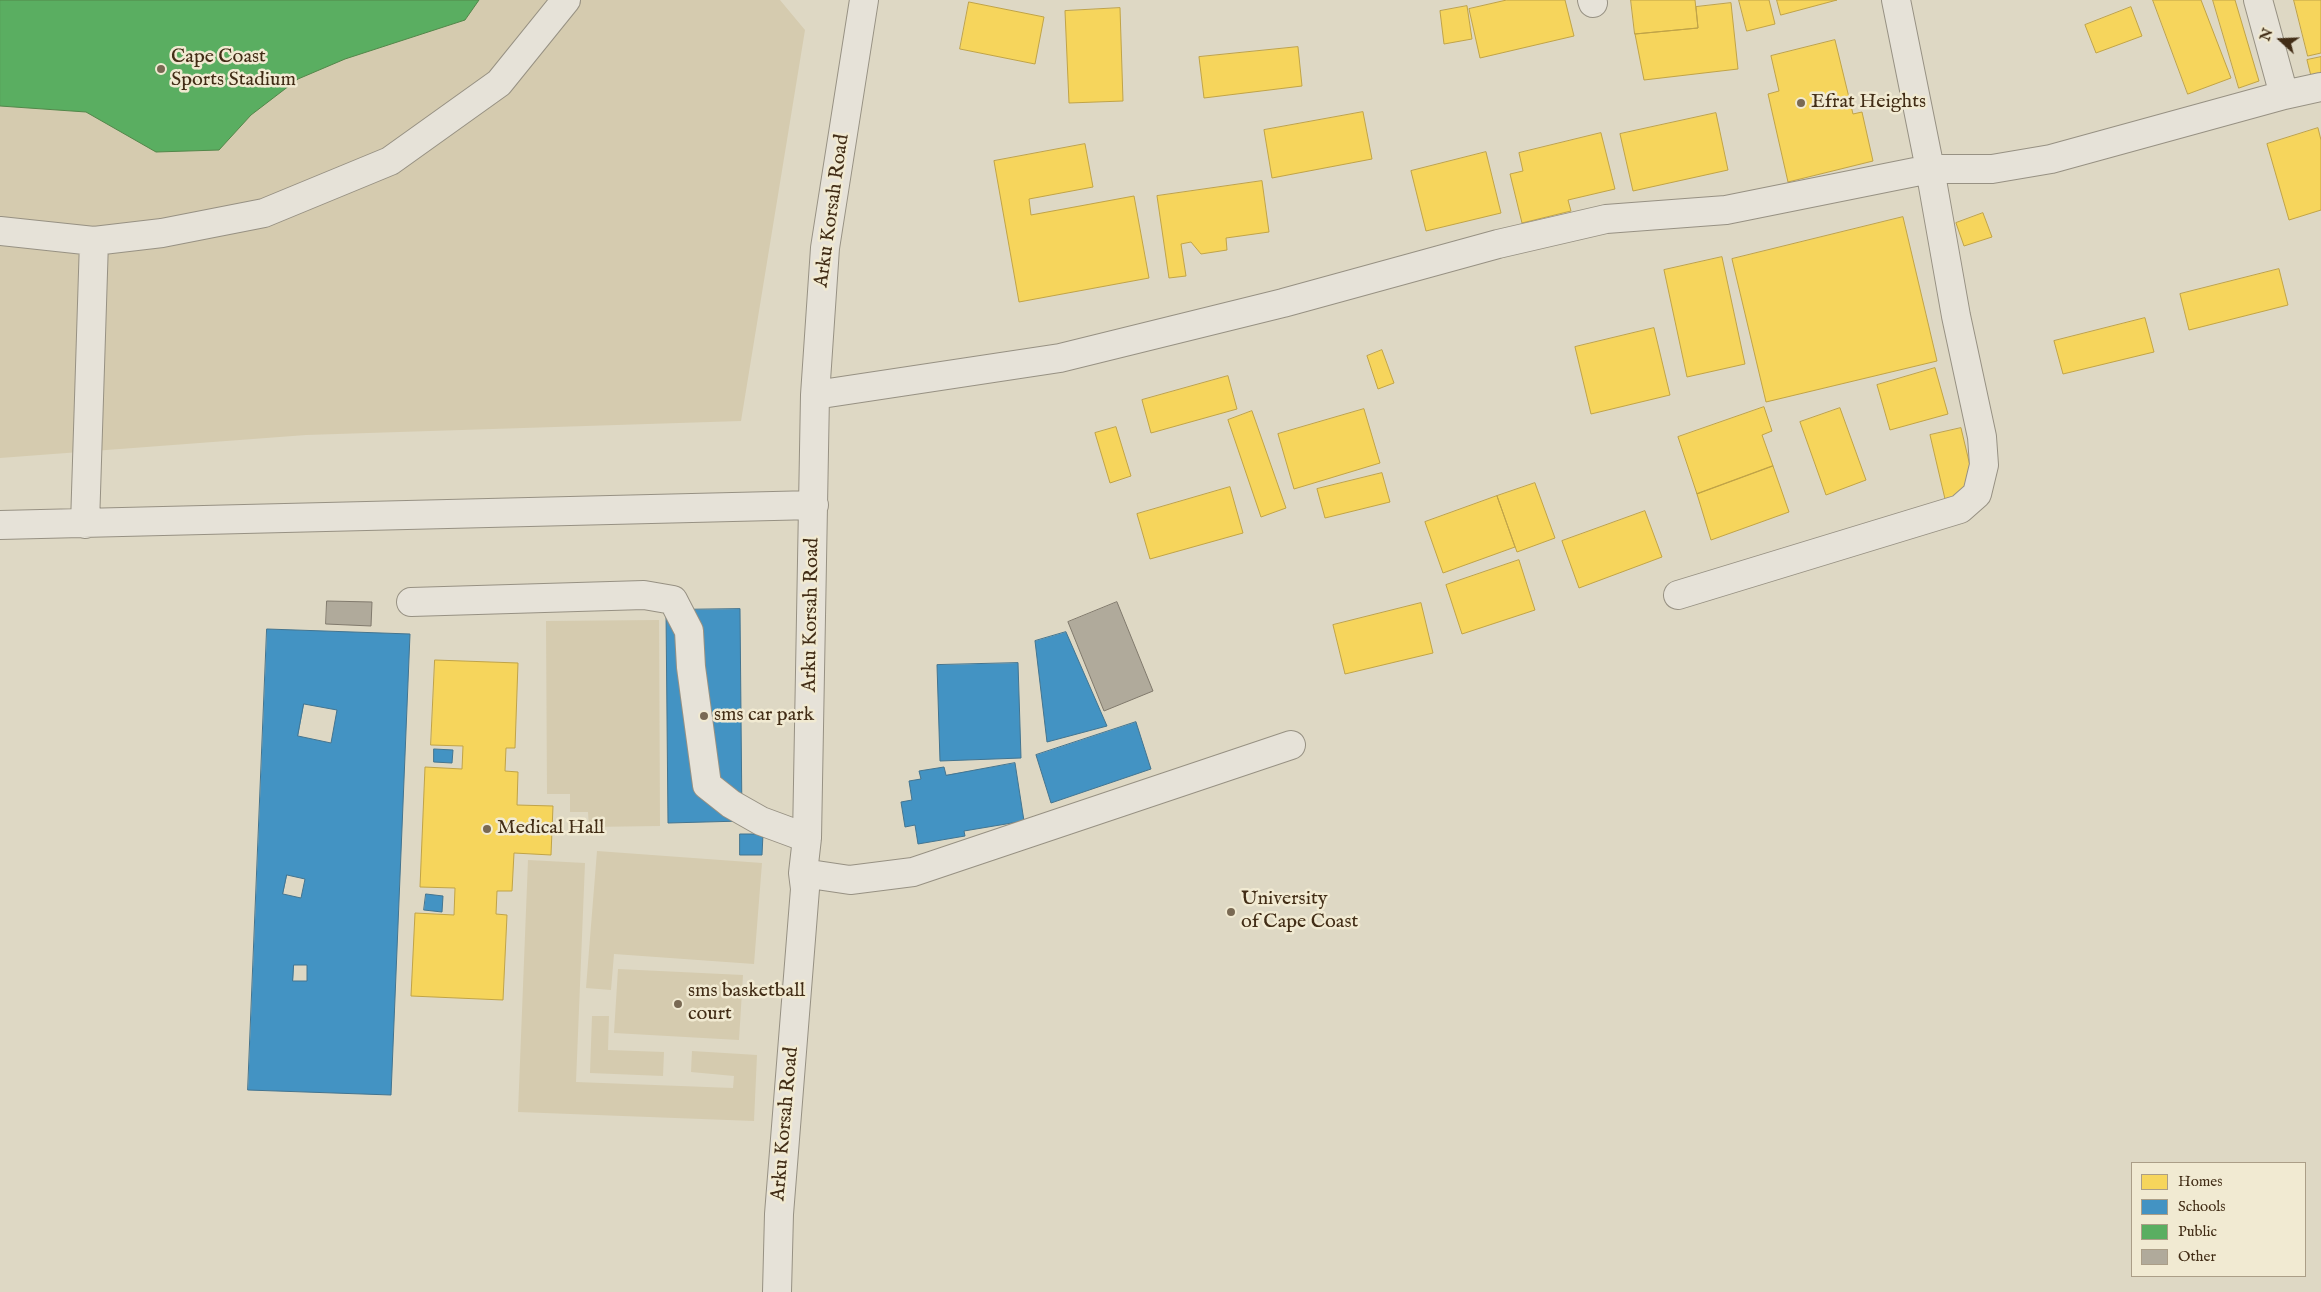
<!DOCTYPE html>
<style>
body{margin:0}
#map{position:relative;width:2321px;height:1292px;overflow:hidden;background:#ded8c4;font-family:"IM FELL English",serif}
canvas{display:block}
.legend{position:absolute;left:2131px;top:1162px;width:175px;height:115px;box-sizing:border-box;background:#f1ead2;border:1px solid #ab9e87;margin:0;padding:6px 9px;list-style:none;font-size:15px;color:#422d16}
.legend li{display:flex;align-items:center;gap:10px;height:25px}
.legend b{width:25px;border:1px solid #ab9e87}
.north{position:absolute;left:2256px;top:15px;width:50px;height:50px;-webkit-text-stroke:4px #f1ead2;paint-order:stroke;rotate:290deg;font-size:14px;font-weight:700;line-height:20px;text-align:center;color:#422d16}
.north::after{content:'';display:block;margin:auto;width:18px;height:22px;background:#422d16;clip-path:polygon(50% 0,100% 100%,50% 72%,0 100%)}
</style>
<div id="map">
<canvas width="2321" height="1292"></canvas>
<ul class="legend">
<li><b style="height:14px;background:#f6d55c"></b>Homes</li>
<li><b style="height:14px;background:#4393c3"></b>Schools</li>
<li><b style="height:14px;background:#5aae61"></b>Public</li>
<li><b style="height:14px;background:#b0aa9b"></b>Other</li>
</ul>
<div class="north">N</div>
</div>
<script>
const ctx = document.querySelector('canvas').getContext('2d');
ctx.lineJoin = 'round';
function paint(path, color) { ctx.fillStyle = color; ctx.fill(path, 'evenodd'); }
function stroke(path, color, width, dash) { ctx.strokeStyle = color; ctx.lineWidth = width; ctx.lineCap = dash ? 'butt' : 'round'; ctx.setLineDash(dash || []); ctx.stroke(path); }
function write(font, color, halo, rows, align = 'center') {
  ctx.font = font + ' "IM FELL English",serif'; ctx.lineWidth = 5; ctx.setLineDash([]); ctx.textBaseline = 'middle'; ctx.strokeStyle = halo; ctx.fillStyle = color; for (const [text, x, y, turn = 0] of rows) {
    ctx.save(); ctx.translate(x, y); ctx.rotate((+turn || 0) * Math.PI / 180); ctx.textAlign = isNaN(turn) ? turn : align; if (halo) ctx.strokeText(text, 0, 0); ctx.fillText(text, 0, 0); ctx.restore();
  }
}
paint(new Path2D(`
 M 0,0 L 780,0 L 805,30 L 741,421 L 306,435 L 0,458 Z
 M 659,620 L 660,826 L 589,827 L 588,812 L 570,812 L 570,794 L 547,794 L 546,621 Z
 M 597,851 L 762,863 L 754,964 L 614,954 L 611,990 L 586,988 Z
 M 528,860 L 585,863 L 576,1082 L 733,1088 L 734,1076 L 691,1072 L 692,1051 L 757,1055 L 754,1121 L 518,1112 Z
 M 618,969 L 743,975 L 739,1040 L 614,1033 Z
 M 592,1016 L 609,1016 L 608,1050 L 664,1052 L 663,1076 L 590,1073 Z`), '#d5cbaf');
const homes = new Path2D(`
 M 1507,0 L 1565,0 L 1574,36 L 1480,58 L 1469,9 Z
 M 1631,0 L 1695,0 L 1698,28 L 1635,34 Z
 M 1739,0 L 1769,0 L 1775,24 L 1747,31 Z
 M 1777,0 L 1837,0 L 1781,15 Z
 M 2153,0 L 2201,0 L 2231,78 L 2188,94 Z
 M 2213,0 L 2235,0 L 2259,81 L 2239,88 Z
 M 2294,0 L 2321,0 L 2321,53 L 2308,56 Z
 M 969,2 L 1044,17 L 1035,64 L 960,49 Z
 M 1731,3 L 1738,69 L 1644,80 L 1635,34 L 1698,28 L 1696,7 Z
 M 1467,6 L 1472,39 L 1444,44 L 1440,11 Z
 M 2131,7 L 2142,36 L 2096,53 L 2085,25 Z
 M 1120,8 L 1123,101 L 1069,103 L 1065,11 Z
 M 1835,40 L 1853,114 L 1862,112 L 1873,161 L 1788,182 L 1768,94 L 1779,91 L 1771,56 Z
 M 1298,47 L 1302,86 L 1204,98 L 1199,57 Z
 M 2321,57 L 2321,74 L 2311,76 L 2307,60 Z
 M 1363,112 L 1372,159 L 1272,178 L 1264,130 Z
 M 1716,113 L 1728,170 L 1633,191 L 1620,134 Z
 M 2318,128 L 2321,140 L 2321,210 L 2289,220 L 2267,144 Z
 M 1601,133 L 1615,189 L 1568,200 L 1571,211 L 1522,223 L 1510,174 L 1523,171 L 1519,153 Z
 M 1085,144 L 1093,187 L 1029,199 L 1031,215 L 1134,196 L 1149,278 L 1019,302 L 994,161 Z
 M 1486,152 L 1501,213 L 1426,231 L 1411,171 Z
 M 1262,181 L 1269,232 L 1226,238 L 1227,250 L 1201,254 L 1191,242 L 1181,244 L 1186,276 L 1169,278 L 1157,196 Z
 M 1983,213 L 1992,237 L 1964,246 L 1956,223 Z
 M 1903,217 L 1937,361 L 1766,402 L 1732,259 Z
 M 1722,257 L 1745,364 L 1687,377 L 1664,270 Z
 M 2279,269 L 2288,305 L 2189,330 L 2180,294 Z
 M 2145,318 L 2154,352 L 2063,374 L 2054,341 Z
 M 1654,328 L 1670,395 L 1591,414 L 1575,347 Z
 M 1382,350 L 1394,383 L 1378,389 L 1367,356 Z
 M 1935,368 L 1948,414 L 1890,430 L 1877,385 Z
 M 1228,376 L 1237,409 L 1151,433 L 1142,400 Z
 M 1764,407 L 1772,431 L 1762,435 L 1773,466 L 1697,494 L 1678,437 Z
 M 1840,408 L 1866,480 L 1826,495 L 1800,422 Z
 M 1364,409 L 1380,463 L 1294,489 L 1278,434 Z
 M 1252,411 L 1286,508 L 1261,517 L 1228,420 Z
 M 1116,427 L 1131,476 L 1110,483 L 1095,433 Z
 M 1961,428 L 1976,491 L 1945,499 L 1930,435 Z
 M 1773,466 L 1789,512 L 1711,540 L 1697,494 Z
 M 1382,473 L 1390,502 L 1325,518 L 1317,489 Z
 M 1535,483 L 1555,538 L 1517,552 L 1497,496 Z
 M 1230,487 L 1243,533 L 1150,559 L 1137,514 Z
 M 1497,496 L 1515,547 L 1443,573 L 1425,522 Z
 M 1645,511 L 1662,557 L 1579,588 L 1562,541 Z
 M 1519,560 L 1535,610 L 1462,634 L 1446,585 Z
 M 1421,603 L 1433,653 L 1345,674 L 1333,625 Z
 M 435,660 L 518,663 L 515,748 L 506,748 L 505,771 L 518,772 L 517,805 L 553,806 L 551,855 L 514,853 L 512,891 L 497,891 L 496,914 L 507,915 L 503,1000 L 411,996 L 415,913 L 454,915 L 455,888 L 420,887 L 425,767 L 462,769 L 463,746 L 431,745 Z`);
paint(homes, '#f6d55c');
stroke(homes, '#c0a347', 1);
const schools = new Path2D(`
 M 740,609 L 742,821 L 668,823 L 666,610 Z
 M 267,629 L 410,634 L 391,1095 L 248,1090 ZM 304,704 L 337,710 L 331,743 L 298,736 ZM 287,875 L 305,879 L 301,898 L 283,894 ZM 294,965 L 307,965 L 307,981 L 293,981 Z
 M 1066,632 L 1107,726 L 1047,742 L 1035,641 Z
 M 1018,663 L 1021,758 L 940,761 L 937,665 Z
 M 1136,722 L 1151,769 L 1051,803 L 1036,755 Z
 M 434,749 L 453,750 L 452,763 L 434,762 Z
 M 1015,763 L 1024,821 L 964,831 L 965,836 L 918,844 L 915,825 L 905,827 L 901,802 L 912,800 L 909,781 L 921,779 L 919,771 L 944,767 L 946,775 Z
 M 740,834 L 763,834 L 762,855 L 740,855 Z
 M 426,894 L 443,896 L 442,912 L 424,910 Z`);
paint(schools, '#4393c3');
stroke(schools, '#43748f', 1);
const public = new Path2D(`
 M 0,0 L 479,0 L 465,20 L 345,59 L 298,79 L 251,115 L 219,150 L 156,152 L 86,112 L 0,106 Z`);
paint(public, '#5aae61');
stroke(public, '#53874a', 1);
const building = new Path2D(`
 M 327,601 L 372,602 L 371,626 L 326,624 Z
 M 1117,602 L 1153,691 L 1104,711 L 1068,622 Z`);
paint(building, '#b0aa9b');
stroke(building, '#80796c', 1);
const minor = new Path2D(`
 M 1592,0 L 1593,3
 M 2258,0 L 2284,95
 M 0,231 L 94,241 L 162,233 L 264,213 L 390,161 L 499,83 L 566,0
 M 815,395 L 1060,358 L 1283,303 L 1498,244 L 1606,219 L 1726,210 L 1930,169 L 1992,169 L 2051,159 L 2284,95 L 2321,87
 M 85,524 L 94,241
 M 0,525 L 814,505
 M 1678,595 L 1960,509 L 1977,494 L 1984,465 L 1982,437 L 1956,316 L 1930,169 L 1896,0
 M 411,602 L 644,595 L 673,600 L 689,631 L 691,667 L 707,785 L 731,804 L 761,821 L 807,838
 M 803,873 L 850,880 L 913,872 L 1291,745
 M 777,1292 L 779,1214 L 805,889 L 803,873 L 807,838 L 815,395 L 825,248 L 864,0`);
stroke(minor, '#979183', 30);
stroke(minor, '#e6e2d8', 28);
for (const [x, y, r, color] of [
 [161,69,5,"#796953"],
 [1801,103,5,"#796953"],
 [704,716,5,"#796953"],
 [487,829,5,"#796953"],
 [1231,912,5,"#796953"],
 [678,1004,5,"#796953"]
]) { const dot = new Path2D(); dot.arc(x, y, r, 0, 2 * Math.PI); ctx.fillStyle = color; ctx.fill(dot); stroke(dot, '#f1ead2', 2); }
write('20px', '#422d16', '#f1ead2', [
 ["Cape Coast",171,58],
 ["Sports Stadium",171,81],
 ["Efrat Heights",1811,103],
 ["sms car park",714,716],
 ["Medical Hall",497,829],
 ["University",1241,900],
 ["of Cape Coast",1241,923],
 ["sms basketball",688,992],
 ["court",688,1015]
], 'left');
write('20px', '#422d16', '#f1ead2', [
 ["Arku Korsah Road",833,211,-82],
 ["Arku Korsah Road",812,615,-89],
 ["Arku Korsah Road",786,1124,-85]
]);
</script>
